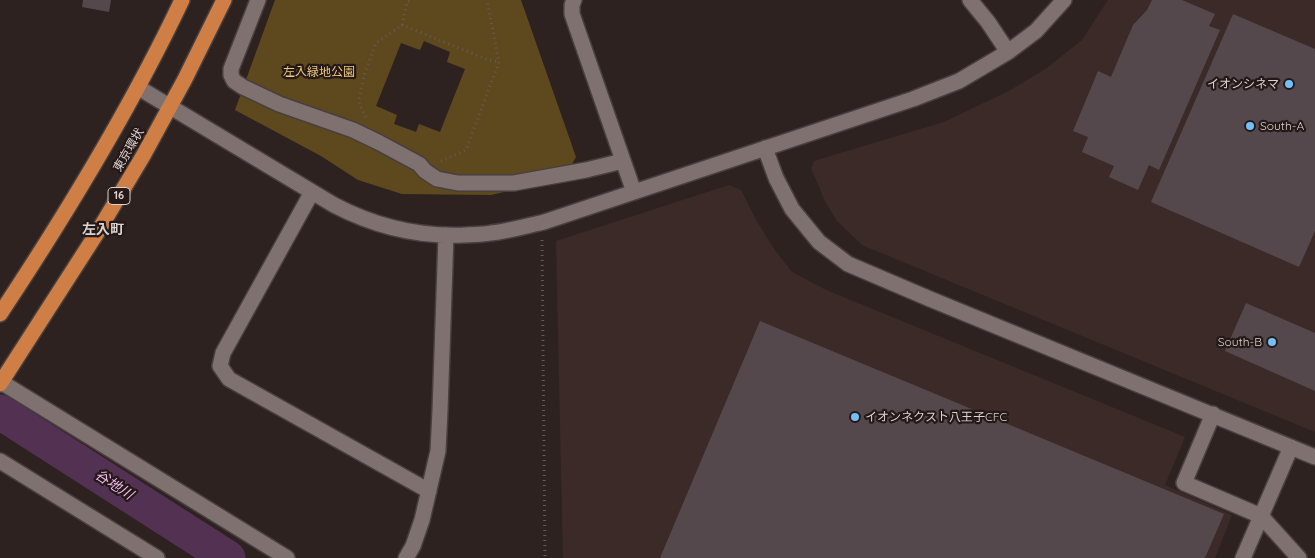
<!DOCTYPE html>
<meta charset="utf-8">
<style>
body{margin:0}
canvas{display:block;background:#2e2221}
</style>
<canvas width="1315" height="558"></canvas>
<script>
const ctx = document.querySelector('canvas').getContext('2d');
ctx.lineJoin = 'round';
function paint(path, color) { ctx.fillStyle = color; ctx.fill(path, 'evenodd'); }
function stroke(path, color, width, dash) { ctx.strokeStyle = color; ctx.lineWidth = width; ctx.lineCap = dash ? 'butt' : 'round'; ctx.setLineDash(dash || []); ctx.stroke(path); }
function write(font, color, halo, rows, align = 'center') {
  ctx.font = font + ' Quicksand,"Noto Sans JP",sans-serif'; ctx.lineWidth = 4.5; ctx.setLineDash([]); ctx.textBaseline = 'middle'; ctx.strokeStyle = halo; ctx.fillStyle = color; for (const [text, x, y, turn = 0] of rows) {
    ctx.save(); ctx.translate(x, y); ctx.rotate((+turn || 0) * Math.PI / 180); ctx.textAlign = isNaN(turn) ? turn : align; if (halo) ctx.strokeText(text, 0, 0); ctx.fillText(text, 0, 0); ctx.restore();
  }
}
paint(new Path2D(`
 M 1108,0 L 1315,0 L 1315,432 L 862,245 L 837,221 L 825,201 L 811,168 L 814,161 L 944,122 L 1009,91 L 1047,68 L 1082,40 Z
 M 729,185 L 741,190 L 756,220 L 774,249 L 792,272 L 826,290 L 1185,437 L 1165,485 L 1232,515 L 1215,558 L 563,558 L 556,241 Z`), '#3c2a28');
paint(new Path2D(`
 M 275,0 L 521,0 L 576,157 L 564,178 L 491,195 L 402,194 L 358,180 L 321,156 L 235,110 ZM 424,41 L 450,52 L 447,62 L 465,69 L 440,132 L 419,124 L 416,132 L 394,124 L 397,115 L 376,106 L 401,43 L 420,50 Z`), '#5e491e');
stroke(new Path2D(`
 M 0,412 L 228,558`), '#533153', 35);
paint(new Path2D(`
 M 83,0 L 111,0 L 109,12 L 82,7 Z
 M 1152,0 L 1182,0 L 1215,14 L 1209,26 L 1220,30 L 1159,170 L 1149,165 L 1138,190 L 1109,177 L 1114,166 L 1082,152 L 1088,137 L 1073,131 L 1098,71 L 1111,77 L 1133,25 L 1147,10 Z
 M 1233,14 L 1315,49 L 1315,231 L 1299,267 L 1151,202 Z
 M 1246,303 L 1315,333 L 1315,391 L 1225,351 Z
 M 760,321 L 1224,514 L 1205,558 L 660,558 Z`), '#55484c');
const minor = new Path2D(`
 M 258,0 L 231,69 L 231,75 L 234,81 L 243,87 L 279,104 L 353,130 L 378,142 L 419,164 L 425,171 L 437,179 L 458,183 L 514,183 L 586,170 L 623,161
 M 574,0 L 572,5 L 572,14 L 634,192
 M 970,0 L 988,22 L 1008,52
 M 139,88 L 334,205 C 376,227 417,237 464,235 C 473,234 482,235 491,233 C 509,231 526,226 544,222 L 913,99 L 959,81 L 1008,52 L 1036,31 L 1064,0
 M 765,148 L 776,178 L 792,209 L 819,242 L 848,264 L 930,299 L 1315,457
 M 312,192 L 223,353 L 220,366 L 229,379 L 429,491
 M 1,382 L 287,558
 M 1213,414 L 1184,483 L 1261,516 L 1299,558
 M 0,461 L 157,558
 M 406,558 L 413,546 L 422,520 L 438,451 L 440,411 L 446,235
 M 1243,558 L 1291,447`);
const highway = new Path2D(`
 M 0,314 C 67,213 130,110 182,0
 M 0,384 L 97,233 L 143,156 L 185,79 L 224,0`);
stroke(minor, '#483f3e', 18);
stroke(highway, '#483f3e', 18);
stroke(new Path2D(`
 M 402,25 L 486,59 L 499,62
 M 366,117 L 360,106 L 359,99 L 364,75 L 376,43 L 402,25 L 407,2 L 410,0
 M 441,161 L 466,150 L 499,62 L 487,0
 M 542,240 L 545,558`), '#645958', 3, [1, 4]);
stroke(minor, '#7f716f', 15);
stroke(highway, '#cf7f46', 15);
for (const [x, y, r, color] of [
 [1289,84,5,"#73c0f6"],
 [1250,126,5,"#73c0f6"],
 [1272,342,5,"#73c0f6"],
 [855,417,5,"#73c0f6"]
]) { const dot = new Path2D(); dot.arc(x, y, r, 0, 2 * Math.PI); ctx.fillStyle = color; ctx.fill(dot); stroke(dot, '#241917', 2); }
for (const [x, y, w] of [
 [119,196,22]
]) { const box = new Path2D(); box.roundRect(x - w / 2, y - 8.5, w, 17, 4); ctx.fillStyle = '#241917'; ctx.fill(box); stroke(box, '#dbd3d2', 1); }
write('bold 11px', '#dbd3d2', null, [
 ["16",119,196]
]);
write('12px', '#edc87e', '#241917', [
 ["左入緑地公園",319,72]
]);
write('12px', '#dbd3d2', '#241917', [
 ["イオンシネマ",1279,84],
 ["South-A",1260,126,"left"],
 ["South-B",1262,342],
 ["イオンネクスト八王子CFC",865,417,"left"]
], 'right');
write('12px', '#dbd3d2', '#241917', [
 ["東京環状",129,150,-60]
]);
write('bold 14px', '#dbd3d2', '#241917', [
 ["左入町",103,230]
]);
write('italic 14px', '#f5b9f3', '#241917', [
 ["谷地川",114,485,33]
]);
</script>
